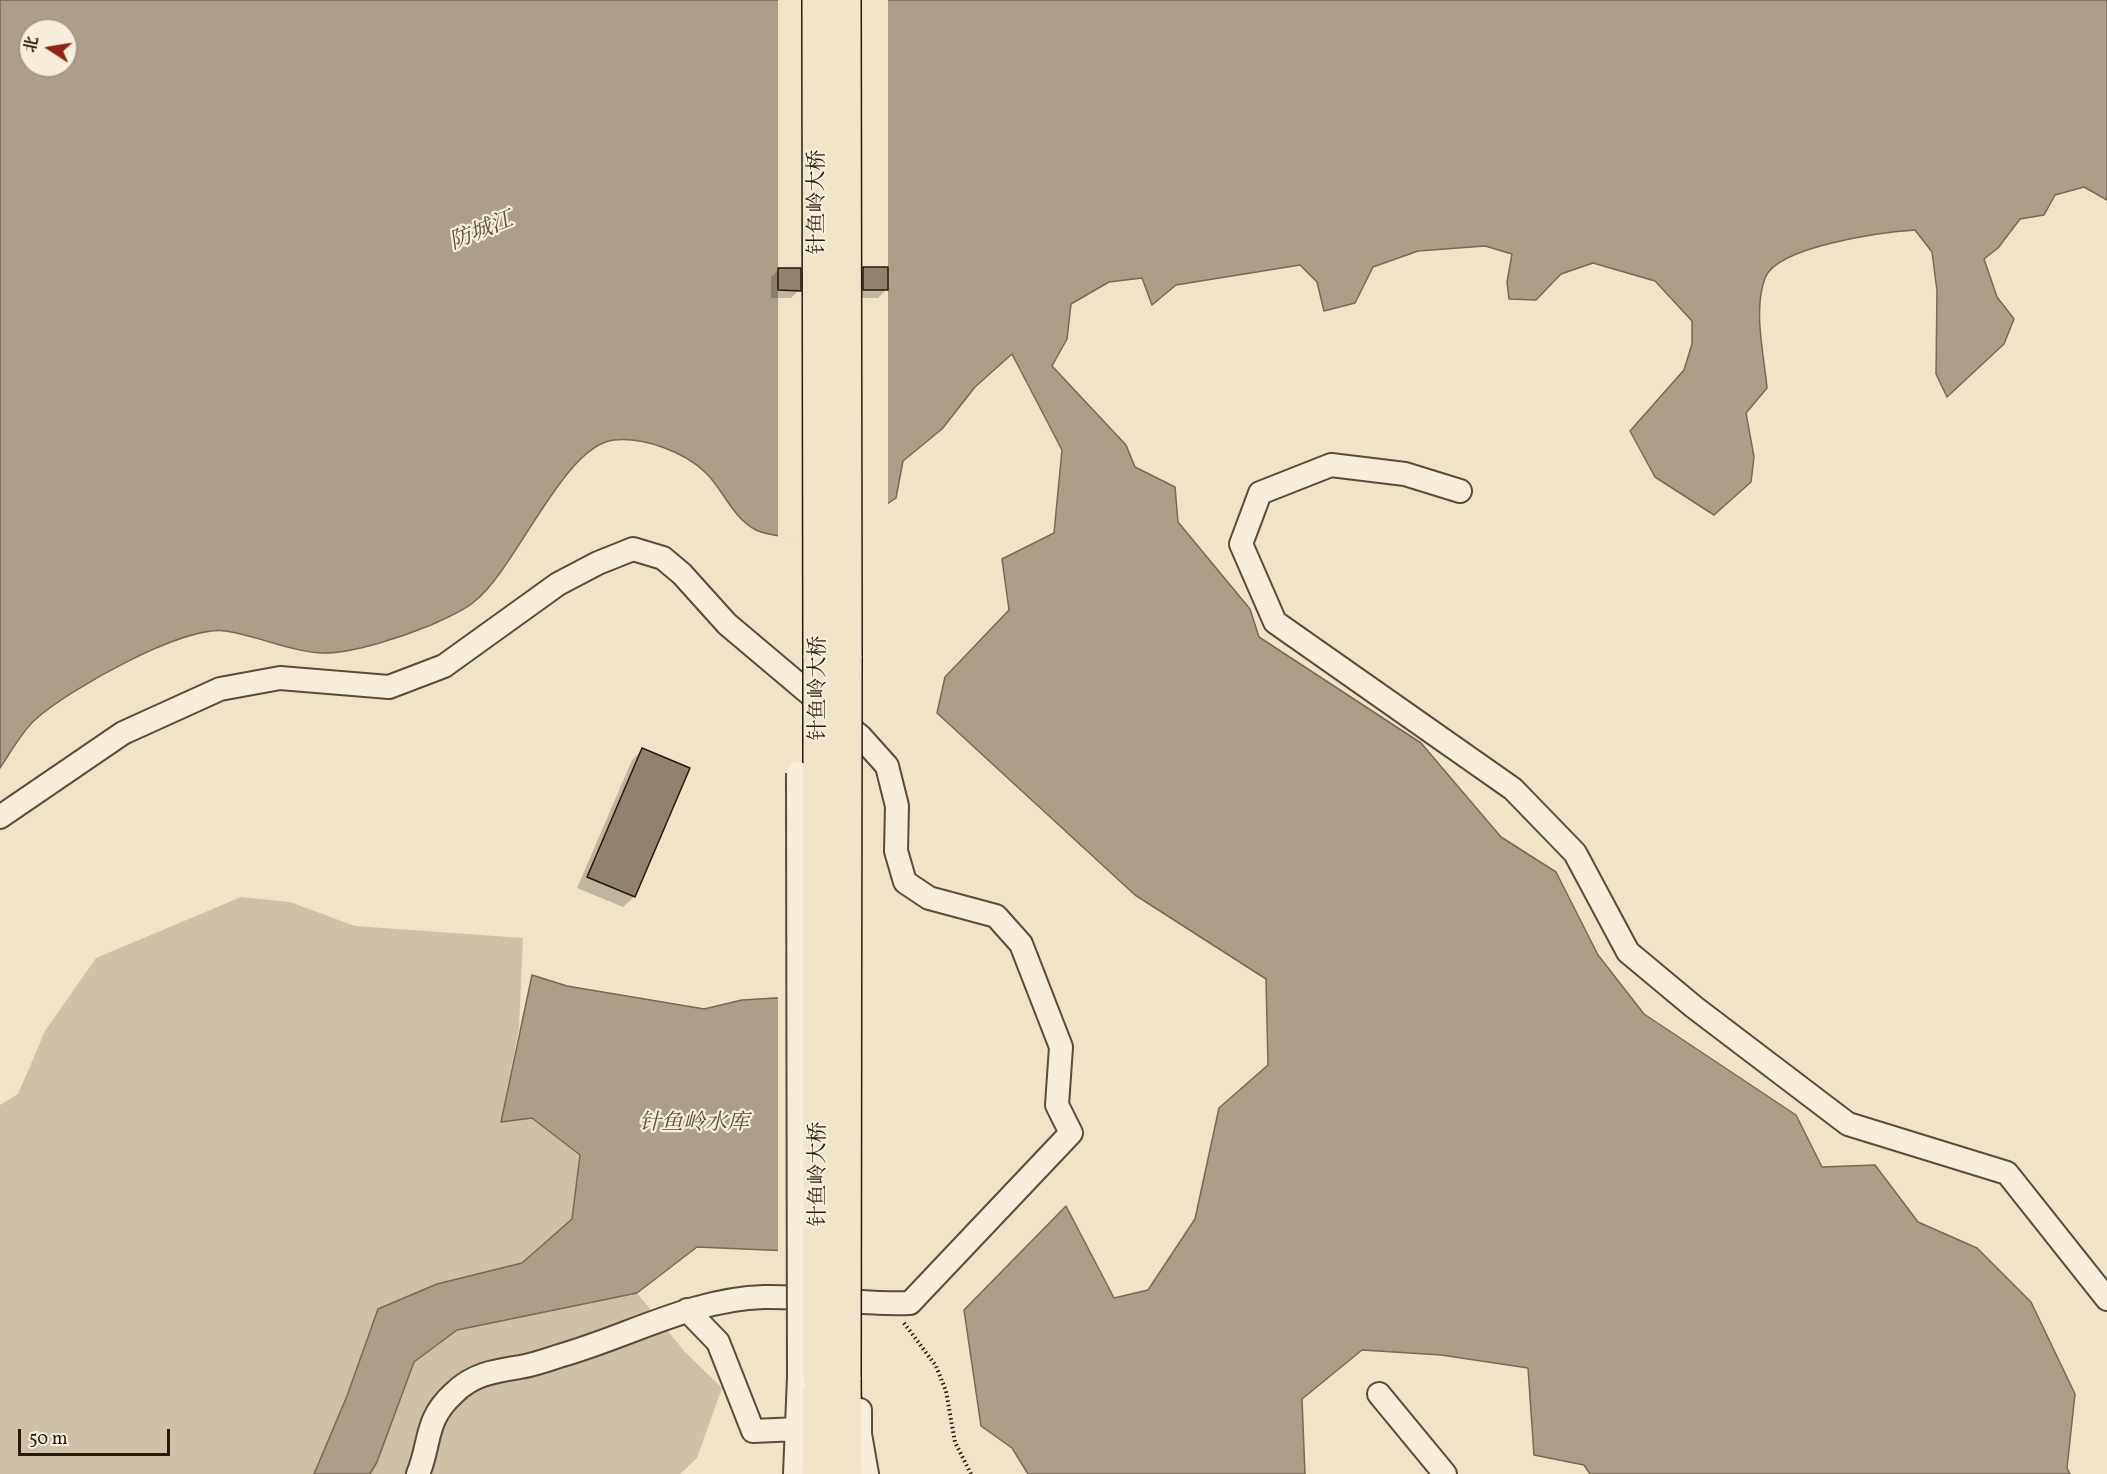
<!DOCTYPE html>
<meta charset="utf-8">
<style>
body{margin:0}
#map{position:relative;width:2107px;height:1474px;overflow:hidden;background:#f1e3c8;font-family:Vollkorn,"Noto Serif SC",serif}
canvas{display:block}
.north{position:absolute;left:18px;top:18px;width:60px;height:60px;box-sizing:border-box;background:#f6eddb;border:2px solid #a39889;border-radius:50%;rotate:282deg;font-size:16px;font-weight:700;line-height:24px;text-align:center;color:#27180d}
.north::after{content:'';display:block;margin:auto;width:21px;height:27px;background:#8f2418;clip-path:polygon(50% 0,100% 100%,50% 72%,0 100%)}
.scale{position:absolute;left:18px;top:1429px;width:152px;height:27px;box-sizing:border-box;border:3px solid #27180d;border-top:0;padding-left:8px;font-size:18px;line-height:21px;white-space:nowrap;color:#27180d;-webkit-text-stroke:4px #f6eddb;paint-order:stroke}
</style>
<div id="map">
<canvas width="2107" height="1474"></canvas>
<div class="north">北</div>
<div class="scale">50 m</div>
</div>
<script>
const ctx = document.querySelector('canvas').getContext('2d');
ctx.lineJoin = 'round';
function paint(path, color) { ctx.fillStyle = color; ctx.fill(path, 'evenodd'); }
function stroke(path, color, width, dash) { ctx.strokeStyle = color; ctx.lineWidth = width; ctx.lineCap = dash ? 'butt' : 'round'; ctx.setLineDash(dash || []); ctx.stroke(path); }
function write(font, color, halo, rows, align = 'center') {
  ctx.font = font + ' Vollkorn,"Noto Serif SC",serif'; ctx.lineWidth = 4.5; ctx.setLineDash([]); ctx.textBaseline = 'middle'; ctx.strokeStyle = halo; ctx.fillStyle = color; for (const [text, x, y, turn = 0] of rows) {
    ctx.save(); ctx.translate(x, y); ctx.rotate((+turn || 0) * Math.PI / 180); ctx.textAlign = isNaN(turn) ? turn : align; if (halo) ctx.strokeText(text, 0, 0); ctx.fillText(text, 0, 0); ctx.restore();
  }
}
paint(new Path2D(`
 M 241,897 L 290,902 L 355,926 L 523,938 L 519,1028 L 501,1121 L 532,1118 L 580,1156 L 572,1219 L 522,1263 L 437,1284 L 378,1309 L 347,1396 L 314,1474 L 0,1474 L 0,1105 L 18,1094 L 45,1031 L 96,958 Z
 M 637,1293 L 685,1352 L 722,1388 L 697,1458 L 680,1474 L 370,1474 L 377,1462 L 414,1362 L 457,1330 Z`), '#cfc0a8');
const water = new Path2D(`
 M 0,0 L 2107,0 L 2107,200 L 2084,187 L 2055,195 L 2044,215 L 2020,219 L 1998,248 L 1984,259 L 1997,297 L 2014,319 L 2004,344 L 1947,397 L 1936,374 L 1937,291 L 1932,252 L 1915,230 C 1884,232 1777,246 1765,278 C 1753,311 1764,354 1767,388 L 1746,413 L 1754,457 L 1751,482 L 1714,515 L 1655,477 L 1630,431 L 1684,370 L 1692,344 L 1692,321 L 1655,281 L 1593,263 L 1561,274 L 1536,300 L 1509,299 L 1507,282 L 1512,254 L 1485,246 L 1418,251 L 1373,267 L 1355,303 L 1324,311 L 1317,282 L 1300,265 L 1176,285 L 1152,305 L 1142,278 L 1109,282 L 1071,304 L 1067,339 L 1052,366 L 1126,445 L 1135,467 L 1175,487 L 1178,522 L 1250,609 L 1259,637 L 1421,743 L 1501,837 L 1556,872 L 1598,955 L 1644,1014 L 1796,1115 L 1822,1167 L 1875,1165 L 1918,1222 L 1977,1248 L 2031,1302 L 2075,1394 L 2067,1468 L 2070,1474 L 1590,1474 L 1584,1465 L 1534,1455 L 1528,1368 L 1441,1355 L 1362,1350 L 1302,1399 L 1305,1474 L 1028,1474 L 1012,1448 L 981,1426 L 964,1310 L 1066,1206 L 1114,1298 L 1148,1290 L 1195,1219 L 1219,1108 L 1268,1065 L 1266,979 L 1135,895 L 937,713 L 945,677 L 1009,610 L 1002,559 L 1054,533 L 1062,450 L 1012,354 L 975,387 L 942,429 L 903,461 L 896,498 L 830,543 C 813,540 769,537 756,530 C 732,517 724,491 706,473 C 685,452 644,437 614,440 C 564,445 516,569 475,601 C 464,611 444,619 431,625 C 402,637 354,653 324,653 C 294,653 256,635 225,631 C 183,625 68,690 36,719 C 22,731 11,752 0,768 ZM 30,30 L 66,30 L 66,66 L 30,66 Z
 M 532,975 L 567,986 L 704,1009 L 742,1000 L 809,996 L 813,1252 L 697,1247 L 637,1293 L 457,1330 L 414,1362 L 377,1462 L 370,1474 L 314,1474 L 347,1396 L 378,1309 L 437,1284 L 522,1263 L 572,1219 L 580,1155 L 532,1118 L 501,1122 Z`);
paint(water, '#ac9e88');
stroke(water, '#776857', 1.5);
paint(new Path2D(`
 M 778,0 L 888,0 L 888,507 L 831,546 L 778,537 Z
 M 810,993 L 813,1255 L 778,1254 L 778,995 Z`), '#f1e3c8');
paint(new Path2D(`
 M 779,269 L 799,290 L 791,298 L 771,298 L 771,277 Z
 M 864,269 L 886,290 L 878,298 L 856,298 L 856,277 Z
 M 643,749 L 688,769 L 634,897 L 623,907 L 577,888 L 632,760 Z`), '#0003');
const building = new Path2D(`
 M 863,267 L 888,267 L 888,290 L 863,290 Z
 M 778,268 L 801,268 L 801,291 L 778,290 Z
 M 642,748 L 690,768 L 635,897 L 587,877 Z`);
paint(building, '#90826e');
stroke(building, '#27180d', 1.5);
const street = new Path2D(`
 M 1460,491 L 1405,474 L 1331,465 L 1260,493 L 1241,544 L 1275,622 L 1513,789 L 1575,853 L 1628,952 L 1694,1007 L 1848,1124 L 2007,1173 L 2107,1299
 M 0,817 L 123,733 L 220,689 L 280,678 L 389,687 L 444,666 L 558,584 L 598,563 L 633,549 L 663,558 L 682,574 L 727,624 L 861,737 L 887,766 L 897,806 L 896,851 L 905,882 L 929,898 L 996,916 L 1021,944 L 1061,1047 L 1057,1105 L 1071,1133 L 910,1303 C 862,1305 813,1296 764,1297 C 692,1299 627,1337 559,1356 C 547,1360 533,1365 520,1367 C 495,1371 473,1374 454,1393 C 424,1420 431,1443 418,1474
 M 687,1310 L 718,1342 L 753,1431 L 798,1429
 M 1379,1394 L 1445,1474
 M 860,1410 L 860,1434 L 867,1474
 M 795,1474 L 799,1377`);
const primary = new Path2D(`
 M 819,0 L 820,658
 M 844,0 L 845,658
 M 844,1377 L 845,1474
 M 819,1474 L 820,1377`);
stroke(street, '#5a4b3c', 26);
stroke(primary, '#27180d', 36);
stroke(new Path2D(`
 M 904,1323 L 936,1366 L 946,1391 L 955,1442 L 971,1474`), '#27180d', 4, [1.5, 3]);
stroke(street, '#f6eddb', 22);
stroke(primary, '#f1e3c8', 33);
const streetBridge = new Path2D(`
 M 798,773 L 799,1377`);
const primaryBridge = new Path2D(`
 M 820,1377 L 820,658
 M 844,1377 L 845,658`);
stroke(streetBridge, '#5a4b3c', 26, []);
stroke(primaryBridge, '#27180d', 36, []);
stroke(streetBridge, '#f6eddb', 22);
stroke(primaryBridge, '#f1e3c8', 33);
write('21px', '#27180d', '#f6eddb', [
 ["针鱼岭大桥",819,202,-90],
 ["针鱼岭大桥",820,688,-90],
 ["针鱼岭大桥",820,1174,-90]
]);
write('italic 22px', '#5c4e3e', '#f6eddb', [
 ["防城江",482,233,-22],
 ["针鱼岭水库",694,1125]
]);
</script>
